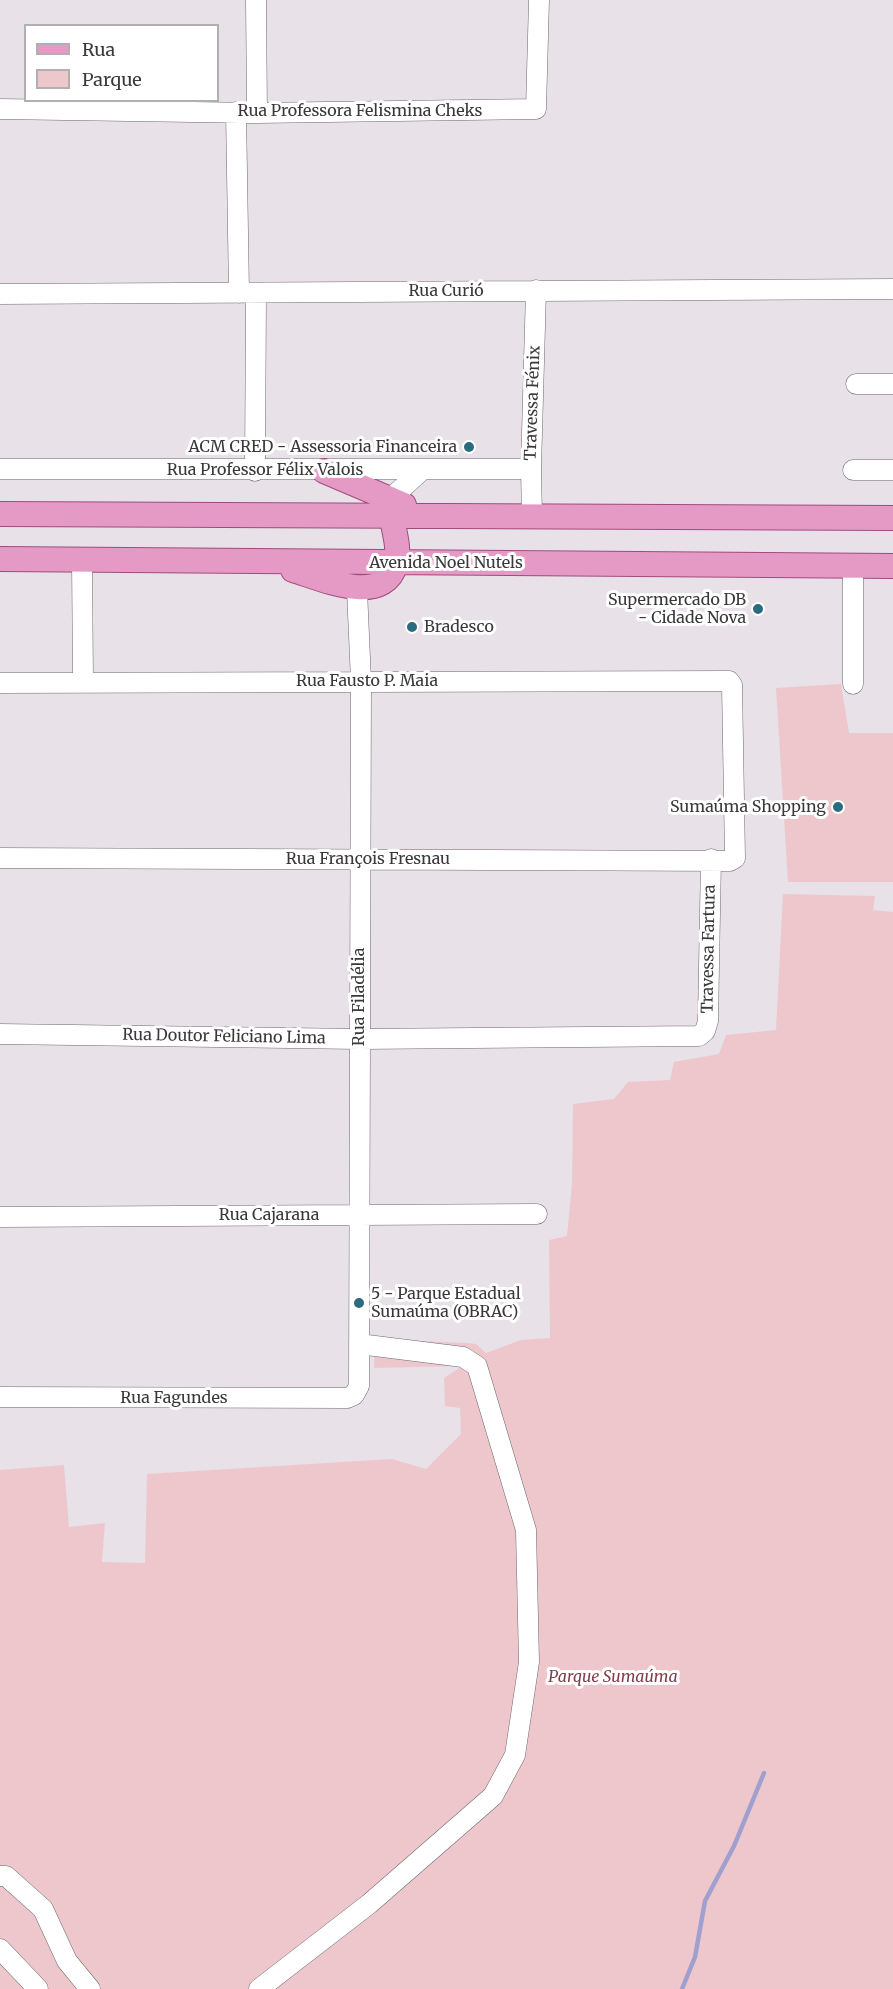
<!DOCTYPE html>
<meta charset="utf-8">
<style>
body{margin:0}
#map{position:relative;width:893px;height:1989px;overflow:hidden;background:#e8e1e8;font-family:Merriweather,serif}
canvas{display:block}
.legend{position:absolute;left:24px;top:24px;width:195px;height:78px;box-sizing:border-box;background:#fff;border:2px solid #b1afb1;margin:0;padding:8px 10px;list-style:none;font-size:18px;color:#3b383b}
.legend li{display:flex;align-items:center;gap:12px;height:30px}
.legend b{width:30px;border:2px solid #b1afb1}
</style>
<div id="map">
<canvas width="893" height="1989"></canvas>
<ul class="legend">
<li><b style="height:8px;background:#e59ac6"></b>Rua</li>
<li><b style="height:16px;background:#eec7cd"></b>Parque</li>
</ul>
</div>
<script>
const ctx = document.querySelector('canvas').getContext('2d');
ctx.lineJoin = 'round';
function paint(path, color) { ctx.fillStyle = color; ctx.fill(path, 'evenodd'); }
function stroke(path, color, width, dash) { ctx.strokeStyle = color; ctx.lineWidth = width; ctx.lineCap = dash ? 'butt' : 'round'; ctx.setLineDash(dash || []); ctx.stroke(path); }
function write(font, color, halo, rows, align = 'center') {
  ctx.font = font + ' Merriweather,serif'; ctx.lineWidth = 6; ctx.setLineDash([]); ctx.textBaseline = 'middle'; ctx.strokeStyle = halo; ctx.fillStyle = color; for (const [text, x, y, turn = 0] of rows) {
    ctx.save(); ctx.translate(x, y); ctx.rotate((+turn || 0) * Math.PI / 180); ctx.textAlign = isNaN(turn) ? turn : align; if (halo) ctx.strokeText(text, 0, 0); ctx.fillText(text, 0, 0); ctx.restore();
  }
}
paint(new Path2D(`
 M 841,684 L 849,733 L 893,733 L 893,882 L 788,882 L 776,688 Z
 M 783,894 L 875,896 L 873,910 L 893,912 L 893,1989 L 0,1989 L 0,1470 L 64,1465 L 69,1527 L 105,1523 L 102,1562 L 145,1563 L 147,1474 L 392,1459 L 426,1469 L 461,1434 L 460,1408 L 445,1406 L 444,1378 L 462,1366 L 374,1368 L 375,1339 L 467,1343 L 476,1344 L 486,1353 L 521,1340 L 550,1338 L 549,1240 L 567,1236 L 572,1184 L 573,1104 L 614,1099 L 628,1082 L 670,1080 L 674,1062 L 719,1054 L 726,1035 L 776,1030 Z`), '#eec7cd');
stroke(new Path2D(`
 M 682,1989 L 695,1957 L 705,1901 L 734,1846 L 764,1773`), '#a0a0ce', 4.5);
const minor = new Path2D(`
 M 256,0 L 257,113
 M 0,109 L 257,113 L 536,109 L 539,0
 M 236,112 L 239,293
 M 0,294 L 893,289
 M 856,384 L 893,384
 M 0,469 L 531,469
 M 853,470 L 893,470
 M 255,471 L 256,293
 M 390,499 L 422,470
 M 532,517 L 531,469 L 536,290
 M 82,560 L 83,682
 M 853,566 L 853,684
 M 0,683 L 729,681 L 732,685 L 735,858 L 730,861 L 0,858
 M 0,1034 L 360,1039 L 699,1036 L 705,1031 L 708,1021 L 711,859
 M 0,1217 L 537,1214
 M 0,1397 L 347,1398 L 354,1395 L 359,1386 L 361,681 L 357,590
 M 0,1876 L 6,1876 L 43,1909 L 67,1961 L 90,1989
 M 0,1949 L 38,1989
 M 259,1989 L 369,1904 L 493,1796 L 515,1755 L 529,1662 L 526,1530 L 477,1366 L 463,1357 L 359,1344`);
const major = new Path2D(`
 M 324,471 L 404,505
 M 0,514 L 893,518
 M 0,559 L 893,566
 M 293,570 C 320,578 385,608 396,563 C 401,542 389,520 390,499`);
stroke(minor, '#6e686e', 21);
stroke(major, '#9e4c7d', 26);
stroke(minor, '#fff', 20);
stroke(major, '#e59ac6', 24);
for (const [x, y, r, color] of [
 [469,447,6,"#2a6b7f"],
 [758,609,6,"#2a6b7f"],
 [412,627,6,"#2a6b7f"],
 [838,807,6,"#2a6b7f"],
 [359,1303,6,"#2a6b7f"]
]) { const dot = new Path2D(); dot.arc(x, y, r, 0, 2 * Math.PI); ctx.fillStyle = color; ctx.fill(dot); stroke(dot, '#fff', 2); }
write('16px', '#3b383b', '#fff', [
 ["Rua Professora Felismina Cheks",360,111],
 ["Rua Curió",446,291],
 ["Travessa Fénix",533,403,-88],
 ["Rua Professor Félix Valois",265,470],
 ["Avenida Noel Nutels",446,563],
 ["Rua Fausto P. Maia",367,681],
 ["Rua François Fresnau",368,859],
 ["Travessa Fartura",709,949,-89],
 ["Rua Filadélia",359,997,-90],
 ["Rua Doutor Feliciano Lima",224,1037,1],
 ["Rua Cajarana",269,1215],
 ["Rua Fagundes",174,1398]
]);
write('16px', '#3b383b', '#fff', [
 ["ACM CRED - Assessoria Financeira",457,447],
 ["Supermercado DB",746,600],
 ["- Cidade Nova",746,618],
 ["Bradesco",424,627,"left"],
 ["Sumaúma Shopping",826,807],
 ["5 - Parque Estadual",371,1294,"left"],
 ["Sumaúma (OBRAC)",371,1312,"left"]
], 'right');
write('italic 16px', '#823d4c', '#fff', [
 ["Parque Sumaúma",613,1677]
]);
</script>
